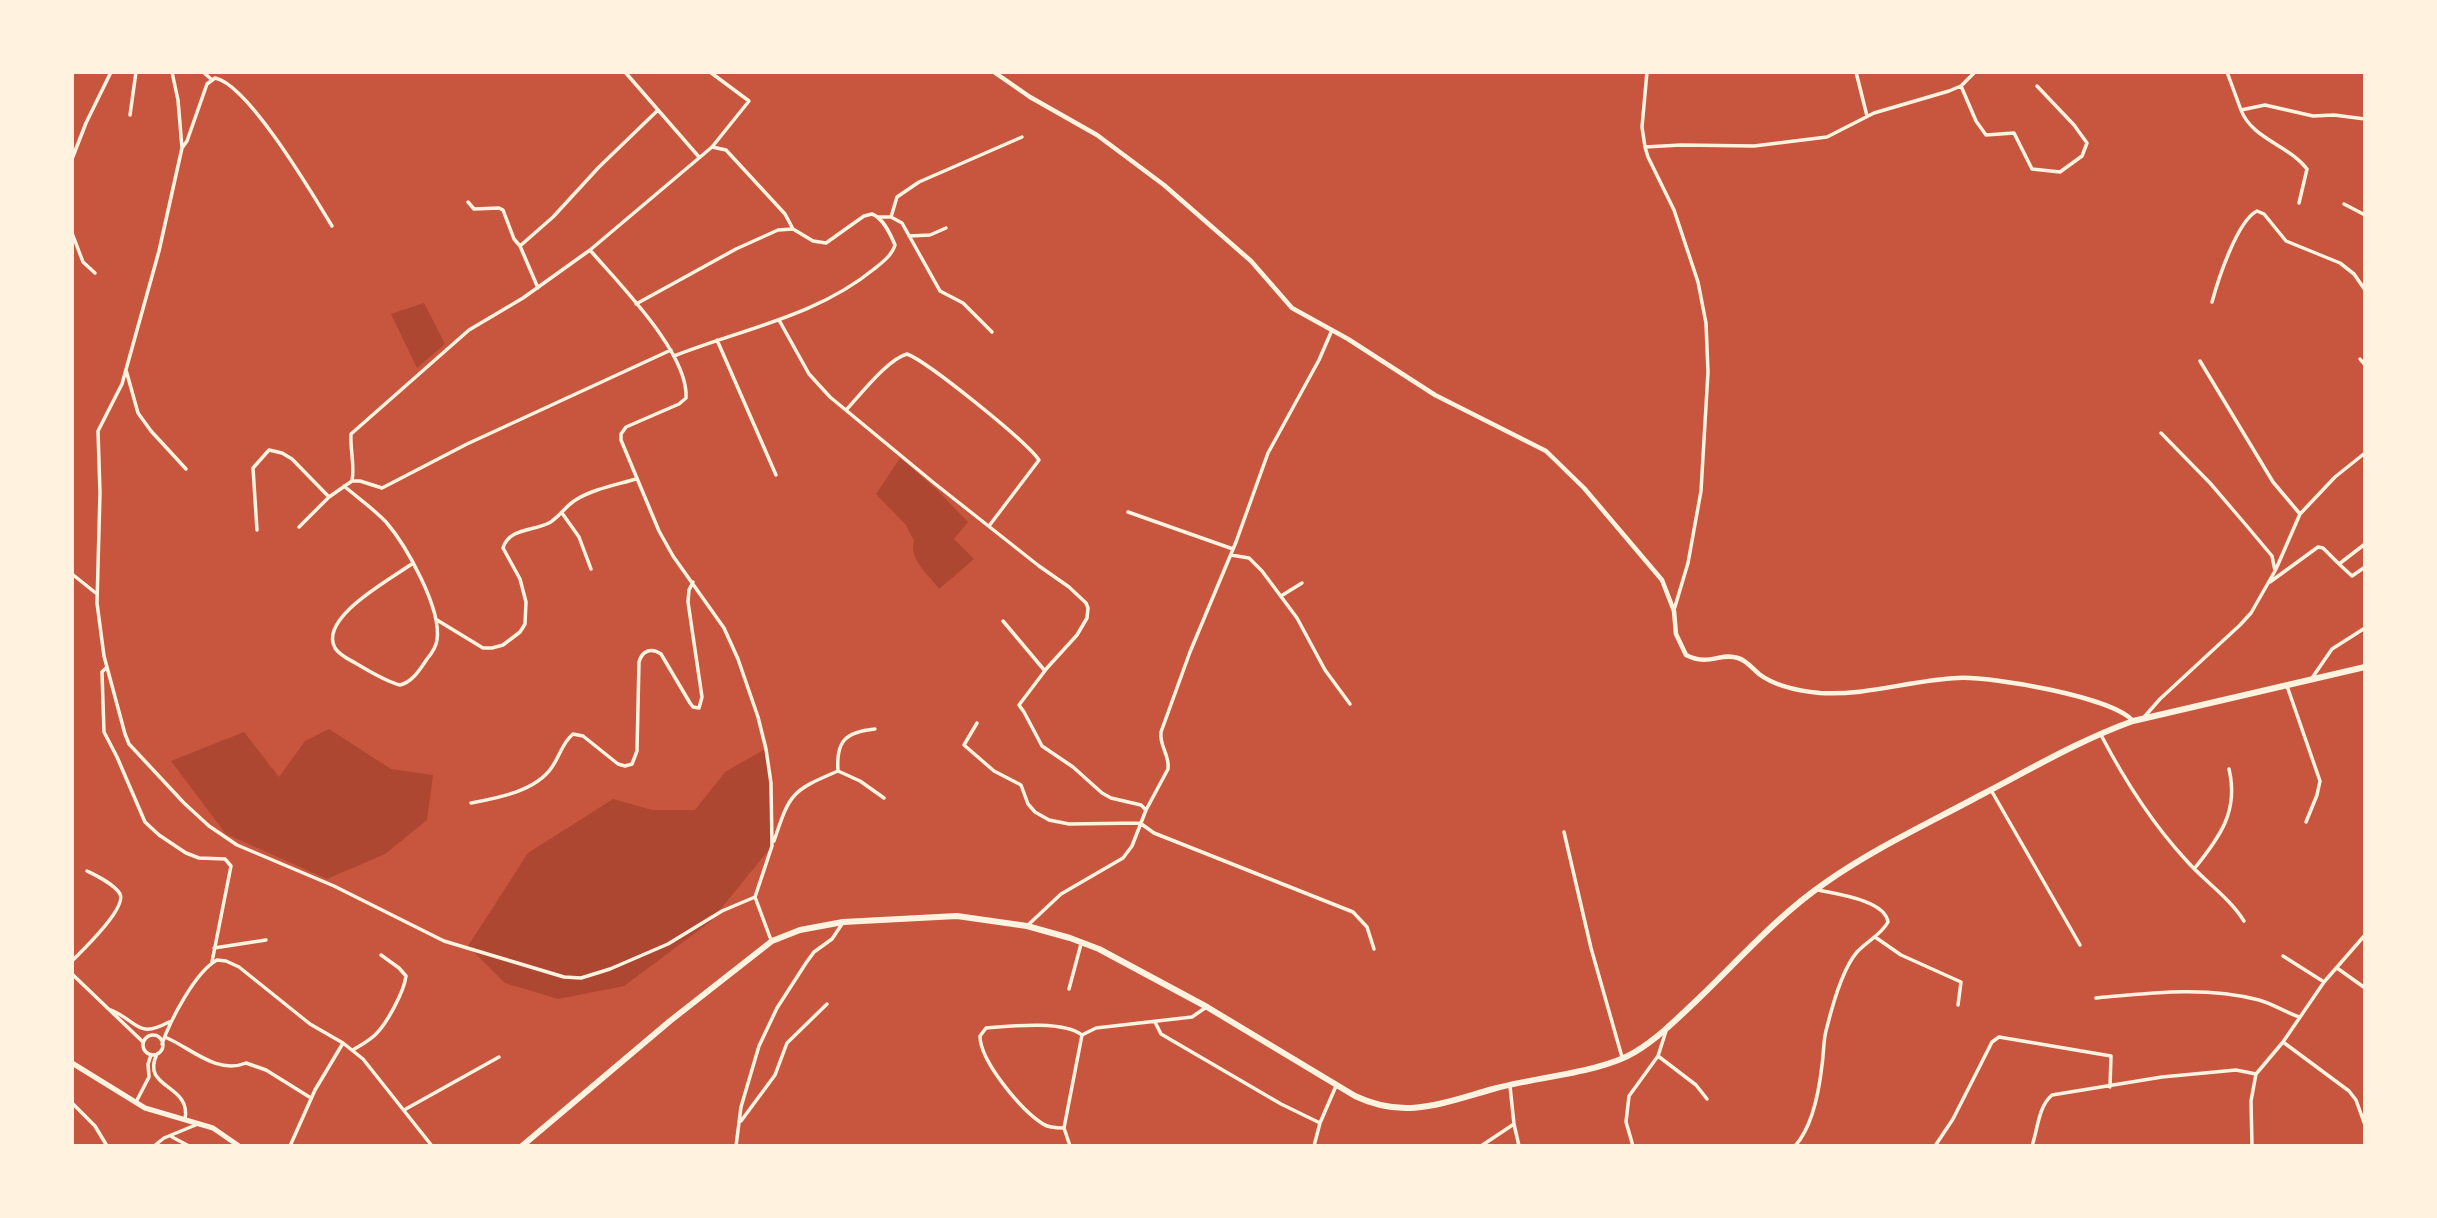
<!DOCTYPE html>
<style>
body{margin:0}
#map{position:relative;width:2437px;height:1218px;overflow:hidden;background:#c8553d;font-family:Commissioner,sans-serif}
canvas{display:block}
.frame{position:absolute;inset:0;border:74px solid #fff3e0;pointer-events:none}
</style>
<div id="map">
<canvas width="2437" height="1218"></canvas>
<div class="frame"></div>
</div>
<script>
const ctx = document.querySelector('canvas').getContext('2d');
ctx.lineJoin = 'round';
function paint(path, color) { ctx.fillStyle = color; ctx.fill(path, 'evenodd'); }
function stroke(path, color, width, dash) { ctx.strokeStyle = color; ctx.lineWidth = width; ctx.lineCap = dash ? 'butt' : 'round'; ctx.setLineDash(dash || []); ctx.stroke(path); }
paint(new Path2D(`
 M 424,303 L 445,344 L 417,368 L 391,314 Z
 M 900,458 L 935,488 L 968,522 L 954,539 L 974,559 L 939,589 C 928,573 909,561 914,541 L 906,525 L 876,494 Z
 M 329,729 L 391,769 L 433,775 L 427,820 L 385,854 L 327,879 L 226,834 L 171,761 L 244,732 L 279,777 L 305,741 Z
 M 767,748 L 772,846 L 710,922 L 624,986 L 558,999 L 505,983 L 468,946 L 528,853 L 613,799 L 652,810 L 695,810 L 725,772 Z`), '#ae4732');
stroke(new Path2D(`
 M 172,72 L 178,100 L 182,148 L 159,251 L 122,384 L 98,431 L 100,493 L 97,603 L 104,656 L 125,734 L 129,744 L 184,803 L 209,826 L 237,845 L 334,886 L 444,941 L 564,977 L 581,978 L 610,969 L 668,944 L 722,911 L 755,897
 M 203,72 L 211,79
 M 625,72 L 699,157
 M 1647,72 L 1642,127 L 1645,147 L 1681,145 L 1754,146 L 1827,137 L 1874,113 L 1949,91 L 1961,86 L 1975,72
 M 1856,72 L 1867,116
 M 2227,72 L 2241,110 L 2265,105 L 2313,116 L 2334,115 L 2365,119
 M 1961,86 L 1976,121 L 1986,135 L 2014,133 L 2032,169 L 2060,172 L 2082,156 L 2087,143 L 2074,125 L 2037,86
 M 2241,110 C 2252,139 2289,145 2307,169 L 2299,203
 M 130,115 L 136,72
 M 712,147 L 726,150 L 785,214 L 793,229
 M 1645,147 L 1648,157 L 1674,210 L 1698,282 L 1706,323 L 1708,372 L 1701,491 L 1688,563 L 1674,610
 M 182,148 L 187,141 L 207,84 L 215,78 C 248,84 313,195 332,226
 M 72,159 L 86,123 L 111,72
 M 468,202 L 474,209 L 499,208 L 503,210 L 514,239 L 520,246 L 553,217 L 599,167 L 657,111
 M 2344,204 L 2365,215
 M 879,217 L 891,217 L 902,223 L 940,291 L 963,303 L 992,332
 M 891,217 L 897,197 L 919,182 L 1022,137
 M 72,233 L 83,262 L 95,273
 M 909,236 L 930,235 L 946,228
 M 520,246 L 538,288
 M 590,250 C 618,283 689,353 686,398 L 679,404 L 626,427 L 621,434 L 621,440 L 659,531 L 673,556 L 724,628 L 738,659 L 758,717 L 766,749 L 771,783 L 772,846 L 755,897 L 771,940
 M 2212,302 C 2218,280 2237,221 2257,211 L 2264,214 L 2286,241 L 2340,263 L 2354,274 L 2365,290
 M 636,304 L 736,249 L 778,230 L 793,229 L 813,241 L 826,243 L 864,216 L 872,214 C 883,218 890,233 895,245 C 892,255 883,262 874,269 C 817,316 742,329 674,356
 M 779,320 L 809,374 L 830,397 L 934,483 L 1039,566 L 1069,587 L 1086,603 L 1088,608 L 1087,618 L 1077,635 L 1047,668 L 1019,705 L 1024,712 L 1042,746 L 1073,767 L 1102,793 L 1111,798 L 1141,805 L 1146,810
 M 717,340 L 776,475
 M 671,350 L 467,444 L 382,488 L 360,481 L 352,481 C 355,465 350,450 351,434 L 469,330 L 523,298 L 590,250 L 712,147 L 749,101 L 710,72
 M 2360,359 L 2365,365
 M 2200,361 L 2273,482 L 2300,514
 M 126,370 L 138,413 L 151,431 L 186,469
 M 847,409 C 861,394 888,359 907,354 C 928,362 1026,441 1039,460 L 989,526
 M 344,486 C 358,498 374,509 386,522 C 406,545 442,609 437,640 C 436,647 432,653 427,659 C 420,669 413,682 400,685 C 385,681 371,672 357,664 C 349,659 340,656 335,648 C 318,617 393,578 413,563
 M 1128,512 L 1233,549
 M 562,513 L 579,537 L 591,569
 M 299,527 L 329,497
 M 257,530 L 253,468 L 269,450 L 282,453 L 292,459 L 329,497 L 352,481
 M 1231,555 L 1249,558 L 1262,571 L 1297,618 L 1325,670 L 1350,704
 M 2339,564 L 2352,576 L 2365,567
 M 2276,569 L 2300,514 L 2335,477 L 2365,453
 M 72,574 L 97,594
 M 2270,582 L 2318,547 L 2323,548 L 2339,564 L 2365,544
 M 1281,596 L 1302,583
 M 437,620 L 483,648 L 492,648 L 503,645 L 520,632 L 525,624 L 526,602 L 520,579 L 503,548 C 509,528 533,531 549,523 C 559,517 565,507 574,501 C 592,489 616,485 636,479
 M 1003,621 L 1045,671
 M 107,667 L 102,672 L 104,732 L 117,757 L 145,822 L 159,835 L 186,853 L 199,858 L 225,859 L 231,866 L 212,962
 M 2312,678 L 2332,649 L 2365,628
 M 2287,686 L 2320,781 L 2317,795 L 2306,822
 M 2145,716 L 2160,699 L 2240,625 L 2251,613 L 2275,571 L 2272,556 L 2246,525 L 2210,483 L 2161,433
 M 977,723 L 964,745 L 994,771 L 1021,785 L 1028,804 L 1035,812 L 1049,820 L 1069,824 L 1140,823 L 1154,833 L 1353,912 L 1367,927 L 1374,949
 M 2101,735 C 2124,779 2151,822 2185,859 C 2204,881 2229,897 2244,921
 M 838,771 C 836,741 845,732 875,729
 M 1991,790 L 2080,945
 M 471,803 C 498,798 536,791 552,767 C 560,756 562,743 573,734 L 583,736 L 618,764 L 625,766 L 632,764 L 637,751 L 639,662 C 642,651 651,647 661,654 L 690,703 L 693,707 L 699,708 L 702,697 L 688,602 L 689,590 L 693,582
 M 1564,832 L 1591,948 L 1622,1057
 M 774,841 C 790,793 791,791 838,771 L 860,781 L 884,798
 M 2194,869 C 2220,837 2239,811 2229,769
 M 1028,925 L 1061,894 L 1123,858 L 1132,846 L 1146,810 L 1168,769 C 1170,755 1159,746 1161,732 L 1190,652 L 1236,542 L 1268,453 L 1319,360 L 1332,330
 M 1875,937 L 1901,955 L 1961,982 L 1958,1005
 M 214,948 L 266,940
 M 2283,956 L 2324,982
 M 72,961 C 82,951 127,908 120,894 C 114,884 97,876 87,871
 M 2337,968 L 2365,988
 M 72,974 L 143,1042
 M 1069,989 L 1081,944
 M 2096,998 C 2151,993 2205,986 2259,1000 C 2273,1004 2285,1012 2299,1017
 M 111,1010 C 139,1022 137,1039 169,1022
 M 1155,1022 L 1161,1034 L 1281,1104 L 1320,1123
 M143 1045a10 10 0 1 1 20 0a10 10 0 1 1-20 0Z
 M 165,1037 C 191,1048 217,1075 246,1063 L 266,1070 L 311,1098
 M 2283,1042 L 2349,1091 L 2356,1100 L 2365,1125
 M 162,1044 C 170,1021 195,972 217,960 L 226,961 L 239,967 L 310,1024 L 343,1043 L 363,1059 L 432,1146
 M 353,1050 C 361,1045 369,1041 376,1034 C 387,1023 404,992 406,976 L 399,968 L 381,955
 M 157,1054 C 140,1089 192,1084 185,1119
 M 1658,1056 L 1696,1085 L 1707,1099
 M 1510,1086 L 1514,1124 L 1519,1146
 M 136,1102 L 149,1077 L 148,1064 L 151,1055
 M 72,1103 L 95,1126 L 107,1146
 M 404,1110 L 499,1057
 M 741,1121 L 775,1075 L 787,1043 L 827,1004
 M 1064,1128 C 1057,1128 1049,1128 1043,1124 C 1021,1110 980,1061 980,1036 L 986,1028 C 1010,1026 1063,1020 1082,1035
 M 172,1137 L 189,1146
 M 154,1146 L 164,1138 L 198,1124
 M 290,1146 L 315,1090 L 343,1043
 M 736,1146 L 741,1107 L 759,1046 L 777,1008 L 806,963 L 814,952 L 832,939 L 842,924
 M 1070,1146 L 1064,1128 L 1082,1035 L 1096,1028 L 1192,1017 L 1205,1008
 M 1314,1146 L 1320,1123 L 1336,1086
 M 1481,1146 L 1514,1124
 M 1633,1146 L 1626,1122 L 1629,1096 L 1658,1056 L 1666,1031
 M 1795,1146 C 1813,1126 1819,1092 1822,1065 C 1824,1053 1823,1039 1827,1027 C 1832,1007 1843,968 1857,952 C 1867,941 1881,935 1888,922 C 1885,900 1836,894 1818,890
 M 1935,1146 L 1953,1119 L 1992,1042 L 1999,1037 L 2111,1056 L 2110,1087
 M 2032,1146 C 2038,1129 2038,1107 2052,1095 L 2162,1077 L 2236,1070 L 2256,1074
 M 2252,1146 L 2251,1101 L 2256,1074 L 2283,1042 L 2324,982 L 2365,935`), '#fff3e0', 3.5);
stroke(new Path2D(`
 M 994,72 L 1030,97 L 1097,135 L 1164,185 L 1251,261 L 1292,308 L 1348,339 L 1435,395 L 1546,451 L 1584,488 L 1662,580 L 1674,611 L 1676,634 L 1686,655 C 1710,667 1719,652 1738,658 C 1746,660 1753,669 1759,674 C 1776,687 1799,691 1820,693 C 1867,696 1911,680 1958,678 C 1991,676 2113,697 2133,721`), '#fff3e0', 4.5);
stroke(new Path2D(`
 M 72,1063 L 145,1108 L 213,1128 L 239,1146`), '#fff3e0', 5);
stroke(new Path2D(`
 M 522,1146 L 670,1021 L 772,941 L 800,930 L 843,922 L 957,916 L 1027,926 L 1070,938 L 1099,949 L 1207,1007 L 1355,1096 C 1405,1120 1442,1103 1493,1089 C 1534,1077 1601,1073 1635,1052 C 1658,1038 1677,1019 1696,1001 C 1738,961 1777,916 1825,883 C 1873,849 1929,823 1981,795 C 2031,769 2080,740 2133,721 L 2365,667`), '#fff3e0', 6);
</script>
